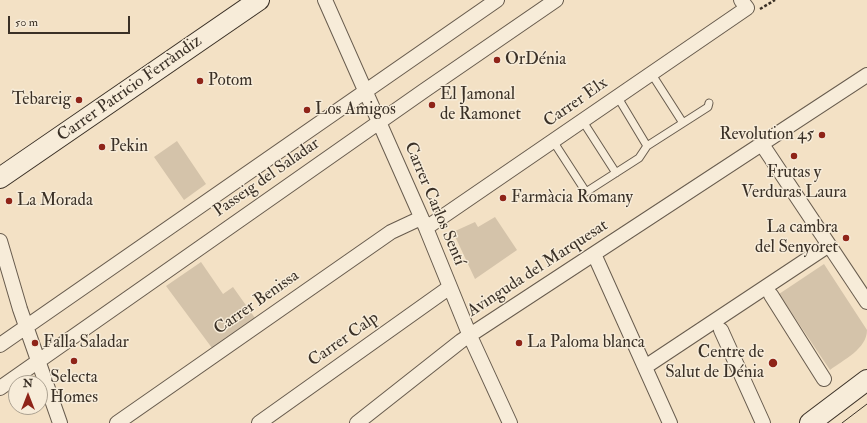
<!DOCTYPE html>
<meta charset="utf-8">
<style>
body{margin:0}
#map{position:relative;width:867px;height:423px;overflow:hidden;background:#f3e1c5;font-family:"IM FELL Double Pica",serif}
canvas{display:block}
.north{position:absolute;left:8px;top:375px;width:40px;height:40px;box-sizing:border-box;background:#f7ecd9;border:1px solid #aba191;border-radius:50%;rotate:0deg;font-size:11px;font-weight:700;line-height:16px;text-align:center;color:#3a3026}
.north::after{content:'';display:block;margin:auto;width:14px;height:18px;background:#8f2418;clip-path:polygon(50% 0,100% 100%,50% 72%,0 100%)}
.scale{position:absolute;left:8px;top:16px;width:122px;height:18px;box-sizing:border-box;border:2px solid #3a3026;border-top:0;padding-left:5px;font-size:12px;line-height:14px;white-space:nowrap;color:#3a3026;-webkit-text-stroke:3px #f7ecd9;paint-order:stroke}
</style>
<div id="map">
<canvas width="867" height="423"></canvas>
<div class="north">N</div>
<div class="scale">50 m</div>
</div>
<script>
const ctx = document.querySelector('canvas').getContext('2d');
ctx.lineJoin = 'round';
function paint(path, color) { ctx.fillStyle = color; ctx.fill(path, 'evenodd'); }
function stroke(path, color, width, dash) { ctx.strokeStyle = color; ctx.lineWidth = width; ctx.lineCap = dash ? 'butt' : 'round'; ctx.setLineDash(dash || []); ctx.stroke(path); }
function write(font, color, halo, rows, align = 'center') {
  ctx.font = font + ' "IM FELL Double Pica",serif'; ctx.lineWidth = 3; ctx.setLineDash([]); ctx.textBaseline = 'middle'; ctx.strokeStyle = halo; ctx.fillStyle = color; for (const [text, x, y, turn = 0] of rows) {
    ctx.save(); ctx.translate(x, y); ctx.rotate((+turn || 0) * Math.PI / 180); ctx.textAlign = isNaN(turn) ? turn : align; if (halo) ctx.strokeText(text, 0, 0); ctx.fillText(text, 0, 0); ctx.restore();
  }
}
paint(new Path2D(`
 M 177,141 L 206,184 L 184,200 L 154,157 Z
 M 495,217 L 517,250 L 475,279 L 453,232 L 475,222 L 478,227 Z
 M 201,262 L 223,294 L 233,287 L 255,318 L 212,348 L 166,286 Z
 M 824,264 L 867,330 C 867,349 843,360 830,370 L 779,294 Z`), '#d4c3aa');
const lane = new Path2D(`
 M 651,73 L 683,123
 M 617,96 L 647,146
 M 582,120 L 616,173
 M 553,141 L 586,192 L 639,158 L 647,146 L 708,107 L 709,103`);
const street = new Path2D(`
 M 325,0 L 426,228 L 470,336 L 510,423
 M 761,143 L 867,302
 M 426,228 L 747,8 L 741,0
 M 0,241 L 20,309 L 60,423
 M 594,254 L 670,423
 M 771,295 L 824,379
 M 721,330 L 763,423
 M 0,345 L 497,0
 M 645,367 L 829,245
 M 0,388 L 425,90 L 556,0
 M 117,423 L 391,232 L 421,218
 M 259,423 L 450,287
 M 357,423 L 461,341 L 867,75`);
const secondary = new Path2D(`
 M 0,178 L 259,0
 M 810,423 L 867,380`);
stroke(lane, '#685c4e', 9);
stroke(street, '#685c4e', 16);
stroke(secondary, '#3a3026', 22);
stroke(new Path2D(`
 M 760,9 L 775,0`), '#3a3026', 2.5, [3, 2]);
stroke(lane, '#f7ecd9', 7);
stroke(street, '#f7ecd9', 14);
stroke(secondary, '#f7ecd9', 20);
stroke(new Path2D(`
 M 842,423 L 867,404`), '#3a3026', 1);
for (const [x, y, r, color] of [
 [497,60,4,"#8f2418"],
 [200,81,4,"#8f2418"],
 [79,100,4,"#8f2418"],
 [432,105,4,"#8f2418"],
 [307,110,4,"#8f2418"],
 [822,135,4,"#8f2418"],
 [102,147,4,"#8f2418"],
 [794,156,4,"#8f2418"],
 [503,198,4,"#8f2418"],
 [9,201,4,"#8f2418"],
 [846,238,4,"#8f2418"],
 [35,343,4,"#8f2418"],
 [519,343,4,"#8f2418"],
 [74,361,4,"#8f2418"],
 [773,363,5,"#8f2418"]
]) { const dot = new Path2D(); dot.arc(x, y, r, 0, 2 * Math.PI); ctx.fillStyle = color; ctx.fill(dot); stroke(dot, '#f7ecd9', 1.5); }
write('17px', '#3a3026', '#f7ecd9', [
 ["OrDénia",505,60],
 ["Potom",208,81],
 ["El Jamonal",440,95],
 ["de Ramonet",440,115],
 ["Tebareig",71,100,"right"],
 ["Los Amigos",315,110],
 ["Revolution 45",814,135,"right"],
 ["Pekin",110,147],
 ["Frutas y",794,173,"center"],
 ["Verduras Laura",794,193,"center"],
 ["Farmàcia Romany",511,198],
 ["La Morada",17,201],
 ["La cambra",838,228,"right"],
 ["del Senyoret",838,248,"right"],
 ["Falla Saladar",43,343],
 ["La Paloma blanca",527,343],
 ["Centre de",764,353,"right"],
 ["Salut de Dénia",764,373,"right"],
 ["Selecta",74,378,"center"],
 ["Homes",74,398,"center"]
], 'left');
write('17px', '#3a3026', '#f7ecd9', [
 ["Carrer Patricio Ferràndiz",130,89,-35],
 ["Carrer Elx",576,103,-35],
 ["Passeig del Saladar",267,178,-35],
 ["Carrer Carlos Sentí",434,204,67],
 ["Avinguda del Marquesat",538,269,-33],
 ["Carrer Benissa",257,303,-35],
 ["Carrer Calp",344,340,-35]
]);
</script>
